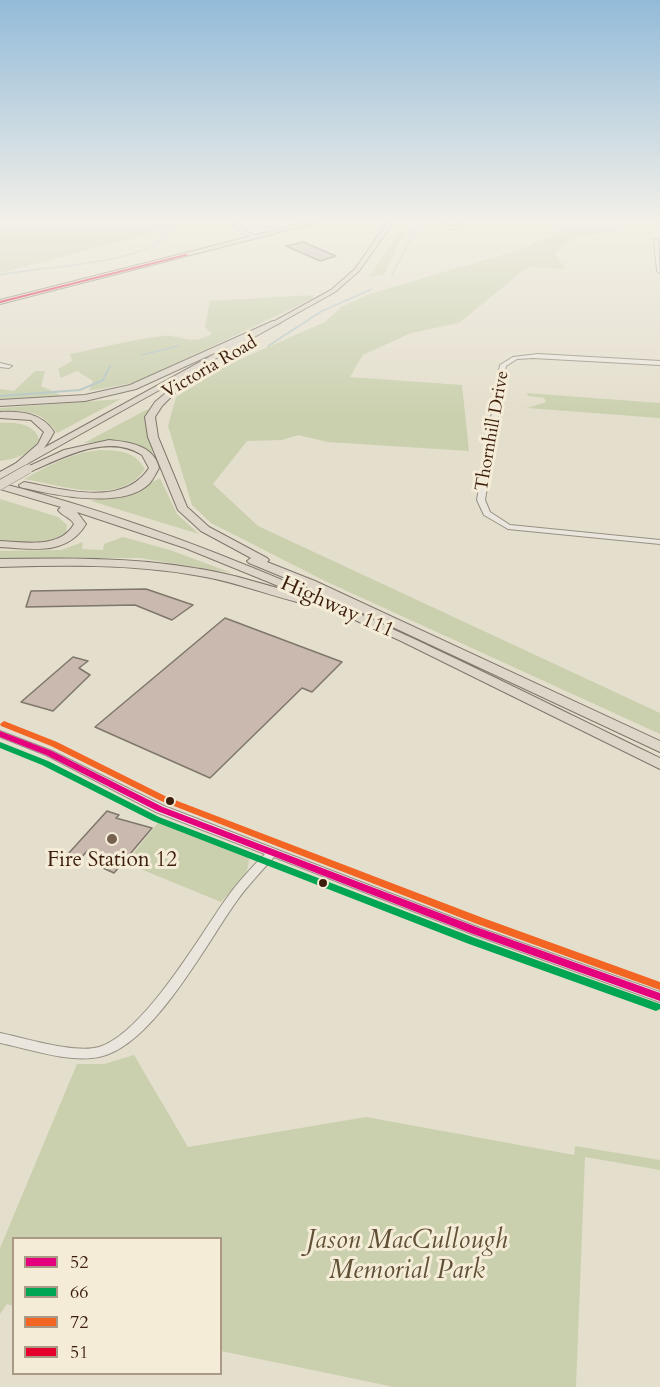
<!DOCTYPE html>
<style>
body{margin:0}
#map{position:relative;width:660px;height:1387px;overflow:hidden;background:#e4decc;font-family:Cardo,serif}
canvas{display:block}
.legend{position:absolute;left:12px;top:1237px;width:210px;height:138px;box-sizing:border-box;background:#f4ecd7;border:2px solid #aa9a85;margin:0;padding:8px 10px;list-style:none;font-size:18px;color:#3c1e0b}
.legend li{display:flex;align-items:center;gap:12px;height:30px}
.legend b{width:30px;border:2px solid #aa9a85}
</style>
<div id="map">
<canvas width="660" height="1387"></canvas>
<ul class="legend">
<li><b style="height:8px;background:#e5007d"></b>52</li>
<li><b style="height:8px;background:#00a651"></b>66</li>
<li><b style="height:8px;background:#f26522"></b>72</li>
<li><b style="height:8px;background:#e4002b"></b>51</li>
</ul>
</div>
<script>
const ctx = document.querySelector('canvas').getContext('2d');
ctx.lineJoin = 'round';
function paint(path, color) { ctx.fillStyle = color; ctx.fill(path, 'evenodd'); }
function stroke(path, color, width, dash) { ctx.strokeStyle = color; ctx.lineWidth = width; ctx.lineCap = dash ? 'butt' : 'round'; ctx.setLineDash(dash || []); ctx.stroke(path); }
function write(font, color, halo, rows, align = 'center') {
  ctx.font = font + ' Cardo,serif'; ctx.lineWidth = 6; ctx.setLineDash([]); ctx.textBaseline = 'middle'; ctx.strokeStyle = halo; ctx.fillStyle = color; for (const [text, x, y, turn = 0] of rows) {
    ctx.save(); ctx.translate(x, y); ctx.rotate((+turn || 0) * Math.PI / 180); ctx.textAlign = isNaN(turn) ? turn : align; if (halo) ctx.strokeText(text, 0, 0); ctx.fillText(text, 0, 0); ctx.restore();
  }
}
paint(new Path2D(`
 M 0,223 L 191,223 L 0,273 Z
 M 577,224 L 619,231 L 571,238 L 555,254 L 566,269 L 528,267 L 459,323 L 411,333 L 363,355 L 350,377 L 462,385 L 469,451 L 328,442 L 298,435 L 282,440 L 247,441 L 213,484 L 258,526 L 660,713 L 660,734 L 325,581 L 211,523 L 192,505 L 168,426 L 176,397 L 229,364 L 325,322 L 341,307 L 369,294 L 519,250 Z
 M 405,231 L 384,275 L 369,277 L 399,233 Z
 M 314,295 L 312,299 L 137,382 L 89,391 L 93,381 L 77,371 L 61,378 L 58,369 L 72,361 L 70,354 C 101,348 132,339 163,336 C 183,334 188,347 212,334 L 205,327 L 210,301 Z
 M 35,371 L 45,371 L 41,386 L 65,397 L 0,401 L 0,389 L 14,391 Z
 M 527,393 L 660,403 L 660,418 L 527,408 L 546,402 L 544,398 L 528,396 Z
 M 121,399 L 57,433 C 42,410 25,410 0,412 L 0,408 Z
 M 148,409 L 148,431 L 154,453 C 131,442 110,441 84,443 Z
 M 0,423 C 14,422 34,423 39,439 C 33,454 15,459 0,461 Z
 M 101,450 C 121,451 134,451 145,469 C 119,507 62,485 24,479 C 50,465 71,453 101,450 Z
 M 160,478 L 177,514 L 199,534 L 91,501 L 131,493 Z
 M 0,499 L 58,517 L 67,525 L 66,533 L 50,541 L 0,541 Z
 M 123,537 L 170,550 L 232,573 L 140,558 L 0,558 L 0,551 L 61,550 L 83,542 L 82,549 L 103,550 L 104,544 Z
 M 160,820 L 248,855 C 253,874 233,889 221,902 L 126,863 Z
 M 134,1055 L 188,1147 L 366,1117 L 574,1155 L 575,1146 L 660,1160 L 660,1170 L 585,1157 L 576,1387 L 394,1387 L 221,1351 L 220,1238 L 14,1238 L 13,1306 L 7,1304 L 0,1314 L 0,1248 L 77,1064 L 104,1064 Z`), '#cad0ae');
stroke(new Path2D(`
 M 0,275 C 39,267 129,264 158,242 C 163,238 167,229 171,223
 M 392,275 L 418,223
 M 268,346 L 322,311 L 372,289
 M 142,355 L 178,346`), '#b4c5c3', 1.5);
stroke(new Path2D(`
 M 0,396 L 80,390 L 103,380 L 110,366`), '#b4c5c3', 2);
const building = new Path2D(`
 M 303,242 L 336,256 L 320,261 L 286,246 Z
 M 146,589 L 193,605 L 172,620 L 135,605 L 26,607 L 31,591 Z
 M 225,618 L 342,662 L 312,692 L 302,688 L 210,778 L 95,727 Z
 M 73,657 L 88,661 L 79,668 L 90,675 L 53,711 L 21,702 Z
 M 107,811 L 119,815 L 116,818 L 152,828 L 114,873 L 103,868 L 110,860 L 87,851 L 80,859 L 68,854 Z`);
paint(building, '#c9b9ae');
stroke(building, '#7f776b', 1.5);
const minor = new Path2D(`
 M 233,223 L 238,223 L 245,231 L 258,237 L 256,238 L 241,233 Z
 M 444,223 L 448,223 L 449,226 L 459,226 L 457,223 L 462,223 L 464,227 C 460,230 449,230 445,227 Z
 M 656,239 L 658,240 L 660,273 L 657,271 L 654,240 Z
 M 538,354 L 660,361 L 660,365 L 533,358 L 517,359 L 506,366 L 485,500 L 490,512 L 510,525 L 660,540 L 660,544 L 508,529 L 484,515 L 477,500 L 500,365 L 513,357 Z
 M 0,363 L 12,366 L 9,368 L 0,367 Z
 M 0,731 L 52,751 L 164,806 L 480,928 L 660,992 L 660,1002 L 472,934 L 274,857 C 261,872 247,886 236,902 C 206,944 152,1047 99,1057 C 69,1063 29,1049 0,1043 L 0,1033 C 25,1038 75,1054 99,1047 C 144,1033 199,937 226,899 C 238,882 251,868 265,854 L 156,812 L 46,755 L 0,737 Z`);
const major = new Path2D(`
 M 303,223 L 315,223 L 0,304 L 0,300 Z
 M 387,223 L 393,223 L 359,271 L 335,292 L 0,479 L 0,472 L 331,290 L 355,269 Z`);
const highway = new Path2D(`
 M 273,321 L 280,323 L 136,389 L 85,401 L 0,406 L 0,400 L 85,395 L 130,385 Z
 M 173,387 L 178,390 L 162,406 L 155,417 L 158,437 L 187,507 L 209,527 L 267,558 L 269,560 L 267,562 L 315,581 L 660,741 L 660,752 L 307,587 L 249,563 L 247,561 L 251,558 L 201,531 L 178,510 L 148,437 L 145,417 L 155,402 Z
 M 0,412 C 21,411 42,413 54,432 C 48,444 31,469 15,467 L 14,465 L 38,444 L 44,432 L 31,420 L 0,418 Z
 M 109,440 C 129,442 154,445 159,468 C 156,473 153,480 149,484 C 122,510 53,495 20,487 L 19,485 L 24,482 C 63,489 123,508 149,468 L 142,455 C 108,433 64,457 32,471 L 28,472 L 23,469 L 64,450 Z
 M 0,483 C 233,542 445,654 660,758 L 660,769 L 401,641 L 298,594 L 185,548 L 77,512 L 86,524 C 67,556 32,549 0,547 L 0,541 C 25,542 60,549 74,524 C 70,517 62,516 58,510 L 61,507 L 0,489 Z
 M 0,559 C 65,558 130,557 194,568 C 230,573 266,585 301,595 L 303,598 L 297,602 C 262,593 229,580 194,575 C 130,564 65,565 0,567 Z`);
stroke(minor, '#989083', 2);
stroke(major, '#7f776b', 2);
stroke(highway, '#7f776b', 2);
paint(minor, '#eae6dd');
paint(major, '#ddd6c9');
paint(highway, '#ddd6c9');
const majorBridge = new Path2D(`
 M 0,485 L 28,469`);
stroke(majorBridge, '#7f776b', 10, []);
stroke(majorBridge, '#ddd6c9', 9);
paint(new Path2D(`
 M 0,731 L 52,751 L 163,807 L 479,928 L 660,993 L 660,1001 L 473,934 L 157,811 L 46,755 L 0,737 Z`), '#e5007d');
paint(new Path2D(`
 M 0,742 L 48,761 L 159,817 L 475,938 L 660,1004 L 660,1009 L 656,1011 L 469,944 L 153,821 L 42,765 L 0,748 Z`), '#00a651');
paint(new Path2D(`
 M 4,721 L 57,742 L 167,797 L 483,918 L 660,982 L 660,990 L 477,924 L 161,801 L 51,746 L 1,726 L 0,724 Z`), '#f26522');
paint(new Path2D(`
 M 186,254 L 189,255 L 0,303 L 0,301 Z`), '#e4002b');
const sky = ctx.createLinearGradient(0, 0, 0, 417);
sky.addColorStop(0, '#93bbd9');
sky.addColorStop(0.53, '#f3f0e8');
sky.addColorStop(1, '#f3f0e800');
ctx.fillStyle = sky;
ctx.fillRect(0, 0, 660, 417);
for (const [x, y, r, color] of [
 [170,801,5,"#3c1e0b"],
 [112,839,6,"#77614f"],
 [323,883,5,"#3c1e0b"]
]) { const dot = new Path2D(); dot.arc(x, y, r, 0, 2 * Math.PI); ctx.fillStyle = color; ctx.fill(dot); stroke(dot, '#f4ecd7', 2); }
write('18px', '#3c1e0b', '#f4ecd7', [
 ["Victoria Road",210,368,-30],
 ["Thornhill Drive",493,431,-80]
]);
write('21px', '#3c1e0b', '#f4ecd7', [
 ["Highway 111",337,608,24]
]);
write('21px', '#3c1e0b', '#f4ecd7', [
 ["Fire Station 12",112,861]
]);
write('italic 26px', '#605035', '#f4ecd7', [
 ["Jason MacCullough",407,1242],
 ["Memorial Park",407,1272]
]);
</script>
